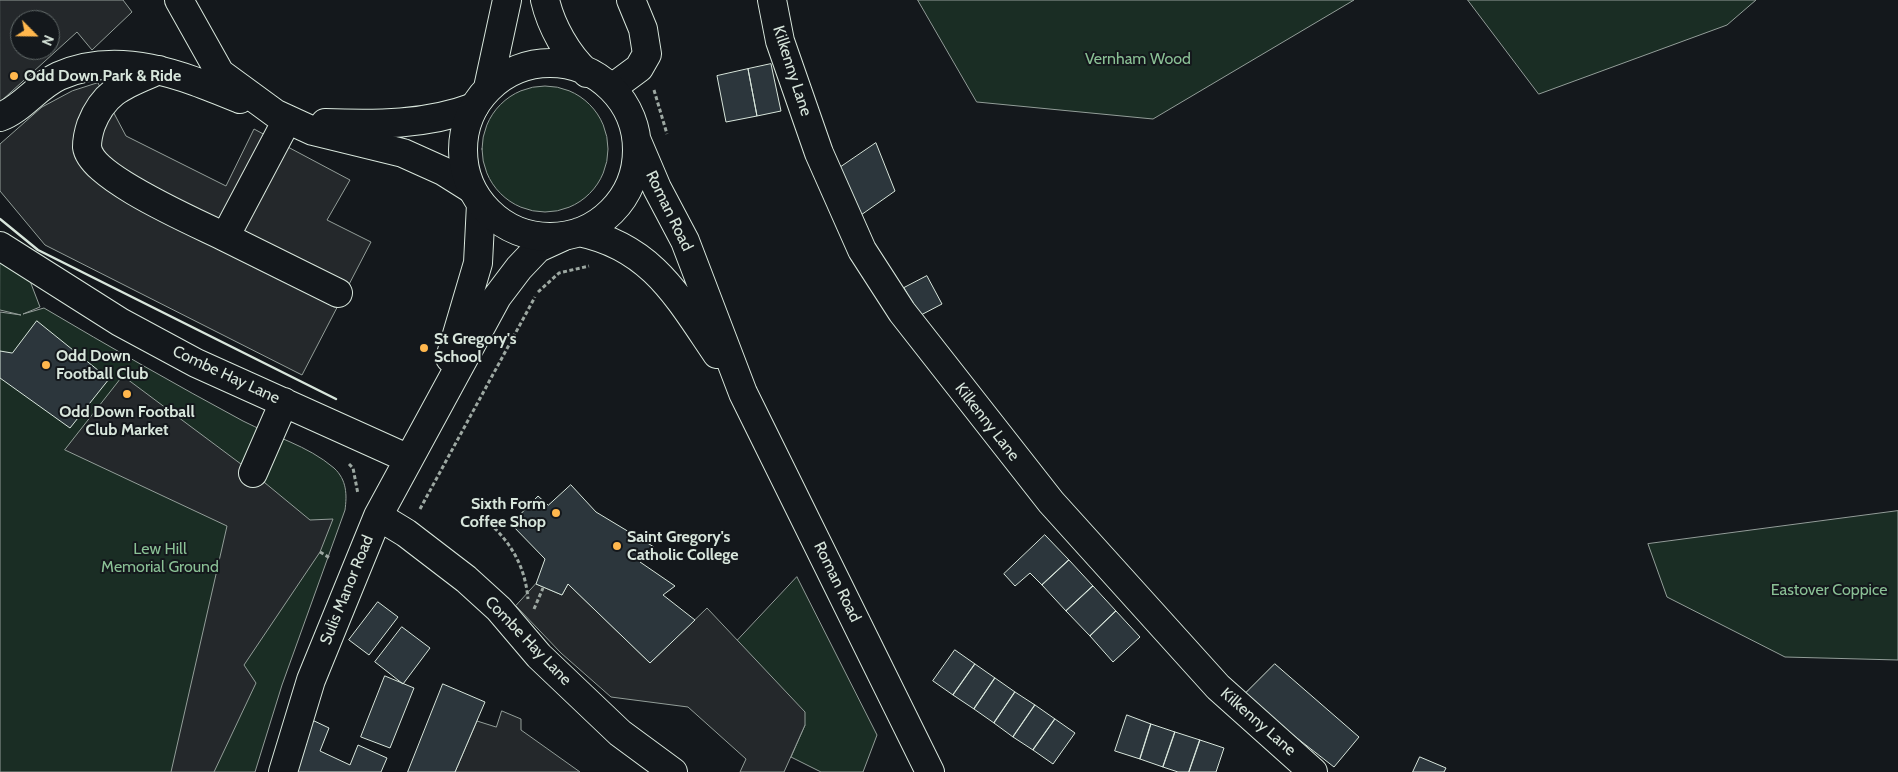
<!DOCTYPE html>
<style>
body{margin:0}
#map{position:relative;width:1898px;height:772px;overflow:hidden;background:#14181c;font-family:Cabin,sans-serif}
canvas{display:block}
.north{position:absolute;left:10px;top:10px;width:50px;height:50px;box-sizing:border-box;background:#14181c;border:1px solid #626a69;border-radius:50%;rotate:113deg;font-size:14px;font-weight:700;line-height:20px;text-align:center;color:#d8e6dc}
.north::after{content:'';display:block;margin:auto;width:18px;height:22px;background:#ffb74d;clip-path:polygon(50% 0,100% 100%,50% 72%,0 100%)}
</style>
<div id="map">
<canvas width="1898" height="772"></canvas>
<div class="north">N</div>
</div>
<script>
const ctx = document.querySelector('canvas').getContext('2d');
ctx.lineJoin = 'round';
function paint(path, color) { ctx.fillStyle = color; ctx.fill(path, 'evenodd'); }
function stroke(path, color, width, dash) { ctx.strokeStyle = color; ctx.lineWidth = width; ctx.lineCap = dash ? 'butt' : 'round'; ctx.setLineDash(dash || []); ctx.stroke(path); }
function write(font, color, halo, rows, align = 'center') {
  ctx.font = font + ' Cabin,sans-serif'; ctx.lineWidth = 4; ctx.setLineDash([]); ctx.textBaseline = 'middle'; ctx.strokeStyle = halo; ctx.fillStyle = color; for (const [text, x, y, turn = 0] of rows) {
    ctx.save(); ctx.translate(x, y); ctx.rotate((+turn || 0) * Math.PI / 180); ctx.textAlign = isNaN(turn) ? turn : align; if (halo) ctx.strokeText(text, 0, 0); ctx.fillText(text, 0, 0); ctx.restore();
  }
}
const green = new Path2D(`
 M 918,0 L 1354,0 L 1153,119 L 977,102 Z
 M 1468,0 L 1756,0 L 1727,25 L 1539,94 Z
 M482 149a63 63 0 1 1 126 0a63 63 0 1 1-126 0Z
 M 0,257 L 30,281 L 40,307 L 23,314 L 44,308 C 110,347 176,385 243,421 C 274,437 307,445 334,468 C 347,480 347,495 345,510 L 282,685 L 255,772 L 0,772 L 0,312 L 21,315 L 0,310 Z
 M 1898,511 L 1898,660 L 1785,657 L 1667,597 L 1648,544 Z
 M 797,577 L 877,735 L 863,772 L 821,772 L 791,757 L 805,725 L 737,641 Z`);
paint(green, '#1a2d24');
stroke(green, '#939e99', 1);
const parking = new Path2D(`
 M 0,0 L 123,0 L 132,12 L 92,50 L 77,32 L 0,102 ZM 20,20 L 50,20 L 50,50 L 20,50 Z
 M 98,83 L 126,136 L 226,186 L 254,129 L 350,180 L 327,220 L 371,242 L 302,375 L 45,245 L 0,191 L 0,144 L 42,107 L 72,91 Z
 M 123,376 L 253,473 L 310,520 L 333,519 L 320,552 L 244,665 L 256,683 L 214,772 L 171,772 L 227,526 L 65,450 Z
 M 536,584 L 562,595 L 568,584 L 650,663 L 707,608 L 805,712 L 805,725 L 784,772 L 740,772 L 746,759 L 688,707 L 611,697 L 561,653 L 516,606 Z
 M 502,711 L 521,719 L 521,730 L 580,772 L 455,772 L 477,721 L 496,727 Z`);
paint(parking, '#24282b');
stroke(parking, '#939e99', 1);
const building = new Path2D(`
 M 771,64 L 781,111 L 757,116 L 748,69 Z
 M 748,69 L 757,116 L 726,122 L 717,76 Z
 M 876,143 L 895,191 L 861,215 L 835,171 Z
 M 927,276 L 942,304 L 919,316 L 904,288 Z
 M 37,321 L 109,379 L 70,428 L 0,378 L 0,351 L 12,353 Z
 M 571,485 L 596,512 L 654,547 L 640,562 L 675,586 L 663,595 L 695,620 L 650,663 L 568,584 L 562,595 L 536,584 L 545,559 L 511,524 L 538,496 L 548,505 Z
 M 1045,535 L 1069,560 L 1042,585 L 1030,573 L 1015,586 L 1004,574 Z
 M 1069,560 L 1093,586 L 1066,611 L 1042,585 Z
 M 1093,586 L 1116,611 L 1090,636 L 1066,611 Z
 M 378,602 L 398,617 L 369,655 L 349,640 Z
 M 1116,611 L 1140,637 L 1113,662 L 1090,636 Z
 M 402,627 L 430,648 L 403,684 L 375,662 Z
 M 955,650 L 975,664 L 953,695 L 933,681 Z
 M 975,664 L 995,678 L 974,709 L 953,695 Z
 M 1275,664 L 1359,737 L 1334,767 L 1243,696 Z
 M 385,676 L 414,688 L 390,748 L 361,737 Z
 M 995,678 L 1015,692 L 994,723 L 974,709 Z
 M 443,684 L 485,702 L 455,772 L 408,772 Z
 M 1015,692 L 1035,705 L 1013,737 L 994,723 Z
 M 1035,705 L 1055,719 L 1033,750 L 1013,737 Z
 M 1127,715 L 1151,724 L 1140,759 L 1115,751 Z
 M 308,718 L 329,728 L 320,751 L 350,765 L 358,745 L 387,758 L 381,772 L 284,772 Z
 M 1055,719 L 1075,733 L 1053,764 L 1033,750 Z
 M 1151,724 L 1175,732 L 1163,767 L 1140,759 Z
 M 1175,732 L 1200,740 L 1189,772 L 1178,772 L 1163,767 Z
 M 1200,740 L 1224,748 L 1216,772 L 1189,772 Z
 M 1420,757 L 1446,768 L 1444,772 L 1413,772 Z`);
paint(building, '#2c363c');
stroke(building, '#d8e6dc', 1);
const minor = new Path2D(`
 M 179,0 L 220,73 L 276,114 L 313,131 L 403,153 L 443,171 L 470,188
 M 772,0 L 780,41 L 819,153 L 862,250 L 902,312 L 1051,502 L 1218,687 L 1313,772
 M 159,70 C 127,84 105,89 91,125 C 89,131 87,141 87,147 C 91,178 197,223 225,237 L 287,120
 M 612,88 L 639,68 L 647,54 L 643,29 L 631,0
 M 0,117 C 22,109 37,86 59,76 C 120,49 184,76 240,99
 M 325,123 C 375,125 427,125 474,107
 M 225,237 L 338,293
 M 0,246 L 120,322 L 196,363 L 409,459
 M 450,358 L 478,263 L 481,204
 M 253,473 L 284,402
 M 378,516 L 406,533 L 466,579 L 499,609 L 539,656 L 620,733 L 673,772
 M 283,772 L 311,680 L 378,516 L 497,297 L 519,268 L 538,248 L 562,237`);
const major = new Path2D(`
 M 545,0 C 551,26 567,55 587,73
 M463 150a87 87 0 1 1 174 0a87 87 0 1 1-174 0Z
 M 488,88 L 507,0
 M 637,141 L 657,188 L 685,241 L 743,393 L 930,772
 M 579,232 C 652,247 678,297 717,354`);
stroke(minor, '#d8e6dc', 30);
stroke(major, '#d8e6dc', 30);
stroke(new Path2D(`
 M 654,90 L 667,134
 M 538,292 L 559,273 L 589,266
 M 349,464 L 353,468 L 358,494
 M 420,509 L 535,297
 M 485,519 C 510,541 525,565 528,599
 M 320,552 L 330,558
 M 534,609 L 543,588`), '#9da8a2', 3, [4, 2.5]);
stroke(minor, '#14181c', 28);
stroke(major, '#14181c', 28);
stroke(new Path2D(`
 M 0,219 L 38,250 L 336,399`), '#d8e6dc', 2.5);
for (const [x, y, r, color] of [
 [14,76,5,"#ffb74d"],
 [424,348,5,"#ffb74d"],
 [46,365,5,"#ffb74d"],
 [127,394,5,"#ffb74d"],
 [556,513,5,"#ffb74d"],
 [617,546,5,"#ffb74d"]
]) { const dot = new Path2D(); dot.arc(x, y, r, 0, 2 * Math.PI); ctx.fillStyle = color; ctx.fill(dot); stroke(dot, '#14181c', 2); }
write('16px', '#8ac095', '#14181c', [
 ["Vernham Wood",1138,59],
 ["Lew Hill",160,549],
 ["Memorial Ground",160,567],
 ["Eastover Coppice",1829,590]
]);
write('16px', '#d8e6dc', '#14181c', [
 ["Kilkenny Lane",792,71,72],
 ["Roman Road",669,211,64],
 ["Combe Hay Lane",226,375,25],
 ["Kilkenny Lane",987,422,52],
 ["Roman Road",837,582,64],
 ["Sulis Manor Road",347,590,-68],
 ["Combe Hay Lane",528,641,46],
 ["Kilkenny Lane",1258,722,41]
]);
write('bold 16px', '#d8e6dc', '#14181c', [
 ["Odd Down Park & Ride",24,76],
 ["St Gregory's",434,339],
 ["School",434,357],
 ["Odd Down",56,356],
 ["Football Club",56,374],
 ["Odd Down Football",127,412,"center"],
 ["Club Market",127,430,"center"],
 ["Sixth Form",546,504,"right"],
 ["Coffee Shop",546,522,"right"],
 ["Saint Gregory's",627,537],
 ["Catholic College",627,555]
], 'left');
</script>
